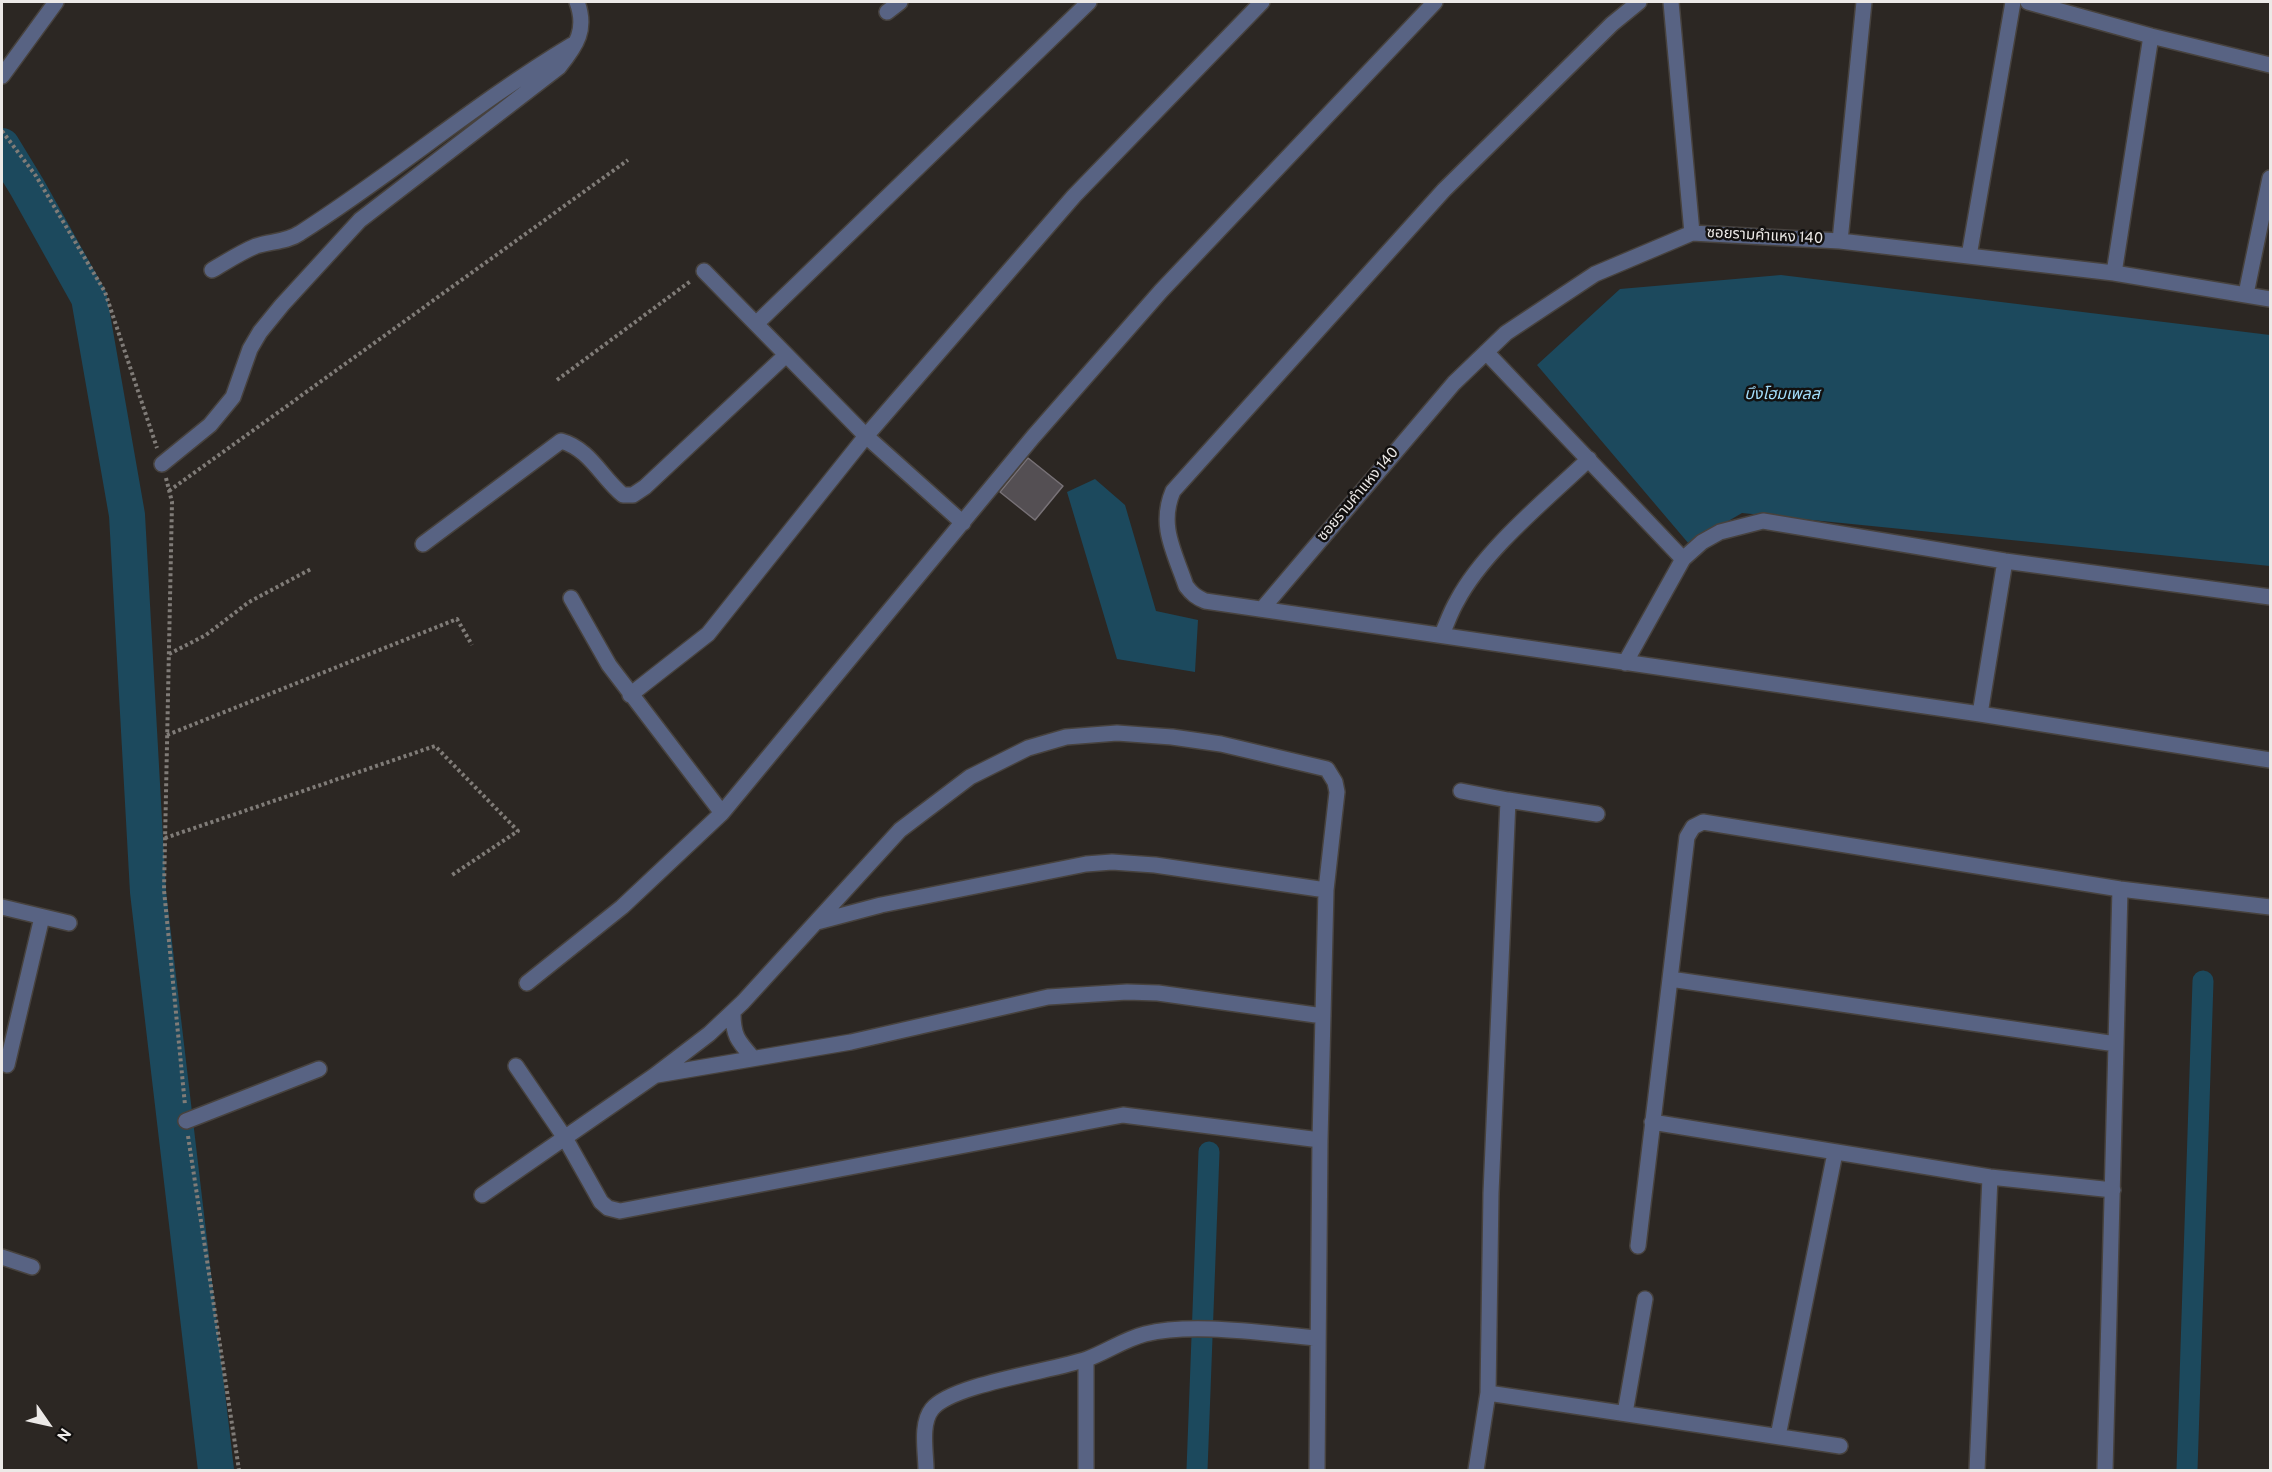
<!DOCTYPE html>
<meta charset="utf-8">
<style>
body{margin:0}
#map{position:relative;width:2272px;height:1472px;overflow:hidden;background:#2c2723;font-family:Overpass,sans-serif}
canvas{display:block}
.frame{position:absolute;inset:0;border:3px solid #ece9e7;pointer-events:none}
.north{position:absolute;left:18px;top:1394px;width:60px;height:60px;-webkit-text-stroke:4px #12100f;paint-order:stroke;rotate:124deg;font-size:16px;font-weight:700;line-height:24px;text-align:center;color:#ece9e7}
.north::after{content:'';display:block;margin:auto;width:21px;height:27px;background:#ece9e7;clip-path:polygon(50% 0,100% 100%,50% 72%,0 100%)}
</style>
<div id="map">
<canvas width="2272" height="1472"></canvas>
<div class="frame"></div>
<div class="north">N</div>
</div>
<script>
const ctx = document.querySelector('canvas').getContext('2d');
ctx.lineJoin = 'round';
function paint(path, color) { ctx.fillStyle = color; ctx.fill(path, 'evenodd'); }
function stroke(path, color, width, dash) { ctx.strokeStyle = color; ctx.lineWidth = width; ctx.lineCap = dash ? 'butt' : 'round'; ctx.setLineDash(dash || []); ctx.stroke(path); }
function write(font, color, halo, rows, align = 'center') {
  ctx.font = font + ' Overpass,"Noto Sans Thai",sans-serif'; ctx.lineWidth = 5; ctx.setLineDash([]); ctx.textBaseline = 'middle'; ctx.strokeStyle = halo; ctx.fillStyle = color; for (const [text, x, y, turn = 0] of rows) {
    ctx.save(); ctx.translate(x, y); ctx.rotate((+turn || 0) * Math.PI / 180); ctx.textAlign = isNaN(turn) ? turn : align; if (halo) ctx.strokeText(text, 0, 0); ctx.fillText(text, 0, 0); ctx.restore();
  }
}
paint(new Path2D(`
 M 1781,275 L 2270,335 L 2270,566 L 1742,513 L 1689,544 L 1537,365 L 1620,289 Z
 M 1095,479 L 1125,505 L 1156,611 L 1198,620 L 1195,672 L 1117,659 L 1067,492 Z`), '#1c495d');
stroke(new Path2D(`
 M 1197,1470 L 1209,1152
 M 2187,1470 L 2203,981`), '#1c495d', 21);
stroke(new Path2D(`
 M 2,146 L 27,187 L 89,298 L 127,515 L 148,892 L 216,1470`), '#1c495d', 36);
const building = new Path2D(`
 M 1028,458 L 1063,486 L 1035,520 L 1000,492 Z`);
paint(building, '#544f53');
stroke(building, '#787277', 1.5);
const minor = new Path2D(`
 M 1639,2 L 1612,24 L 1444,190 L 1173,491 C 1158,526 1175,553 1186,586 C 1192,594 1196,597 1205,601 L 1980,714 L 2270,760
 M 1671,2 L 1692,233
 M 2028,2 L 2151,36 L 2270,65
 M 887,12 L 900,2
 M 2,76 L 56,2
 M 1840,241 L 1864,2
 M 1969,256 L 2013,2
 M 212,270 C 226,262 241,252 256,246 C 271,241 287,242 300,233 C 393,174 477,102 572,45
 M 704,271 L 866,436 L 963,523
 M 2114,273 L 2151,36
 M 2246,294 L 2270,178
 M 757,323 L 1089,2
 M 1486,352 L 1683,559
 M 162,464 L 210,425 L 233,397 L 250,349 L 260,332 L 282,305 L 360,220 L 559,67 C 577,45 587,29 577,2
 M 423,544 L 561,441 C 590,449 601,477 623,495 L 633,495 L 645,487 L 786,355
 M 571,598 L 609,665 L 722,813
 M 1262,609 L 1454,383 L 1506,333 L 1595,274 L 1692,233 L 1840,241 L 2114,273 L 2270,299
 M 1442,634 C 1447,623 1451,611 1457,601 C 1484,550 1547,499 1589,459
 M 1625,663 L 1683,559 L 1702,542 L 1720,532 L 1763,521 L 2005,561 L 2270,597
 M 630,695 L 708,634 L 866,436 L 1074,196 L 1262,2
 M 1980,714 L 2005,561
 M 1461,791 L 1508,800 L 1491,1193 L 1488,1393 L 1476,1470
 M 1508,800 L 1597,814
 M 2,907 L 69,923
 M 817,922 L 881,905 L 1086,864 L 1112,862 L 1155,865 L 1326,890
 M 1670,979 L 2116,1044
 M 527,983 L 622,907 L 722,813 L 1033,437 L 1161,291 L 1435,2
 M 733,1013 C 733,1036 738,1041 753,1058
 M 7,1065 L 42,917
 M 516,1066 L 565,1138 L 601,1202 L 608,1208 L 620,1211 L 1123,1115 L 1320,1140
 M 657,1075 L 851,1042 L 1048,997 L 1127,992 L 1158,993 L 1323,1016
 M 186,1121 L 319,1069
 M 1652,1122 L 1990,1177 L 2113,1190
 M 482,1195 L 654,1076 L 709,1034 L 743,1002 L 900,830 L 970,777 L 1028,748 L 1066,737 L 1117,733 L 1172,737 L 1221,744 L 1327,769 L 1335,782 L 1337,792 L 1326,890 L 1320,1140 L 1317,1470
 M 1638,1246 L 1687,837 L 1693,827 L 1703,822 L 2120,889 L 2270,907
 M 2,1257 L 32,1267
 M 1488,1393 L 1840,1446
 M 1625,1413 L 1645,1299
 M 1778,1436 L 1835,1153
 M 926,1470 C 926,1452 920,1424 932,1409 C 952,1384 1053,1371 1087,1359 C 1106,1352 1125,1339 1145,1334 C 1194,1322 1267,1334 1317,1338
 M 1086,1470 L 1086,1360
 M 1977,1470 L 1990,1177
 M 2105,1470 L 2120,889`);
stroke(minor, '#47423e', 18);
stroke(new Path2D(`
 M 2,131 L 36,176 L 105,292 L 157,448
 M 557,380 L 692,280
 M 166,478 L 172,502 L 164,890 L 185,1105
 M 169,491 L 628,160
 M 169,654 L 206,635 L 249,602 L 311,569
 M 167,735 L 457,619 L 472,645
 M 165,838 L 435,746 L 518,831 L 452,875
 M 188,1136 L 239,1470`), '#807c78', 4, [3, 3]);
stroke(minor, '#586383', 15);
write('15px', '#ece9e7', '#12100f', [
 ["ซอยรามคำแหง 140",1765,237,3],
 ["ซอยรามคำแหง 140",1359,495,-50]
]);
write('italic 16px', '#a3ddfb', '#12100f', [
 ["บึงโฮมเพลส",1782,396]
]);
</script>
